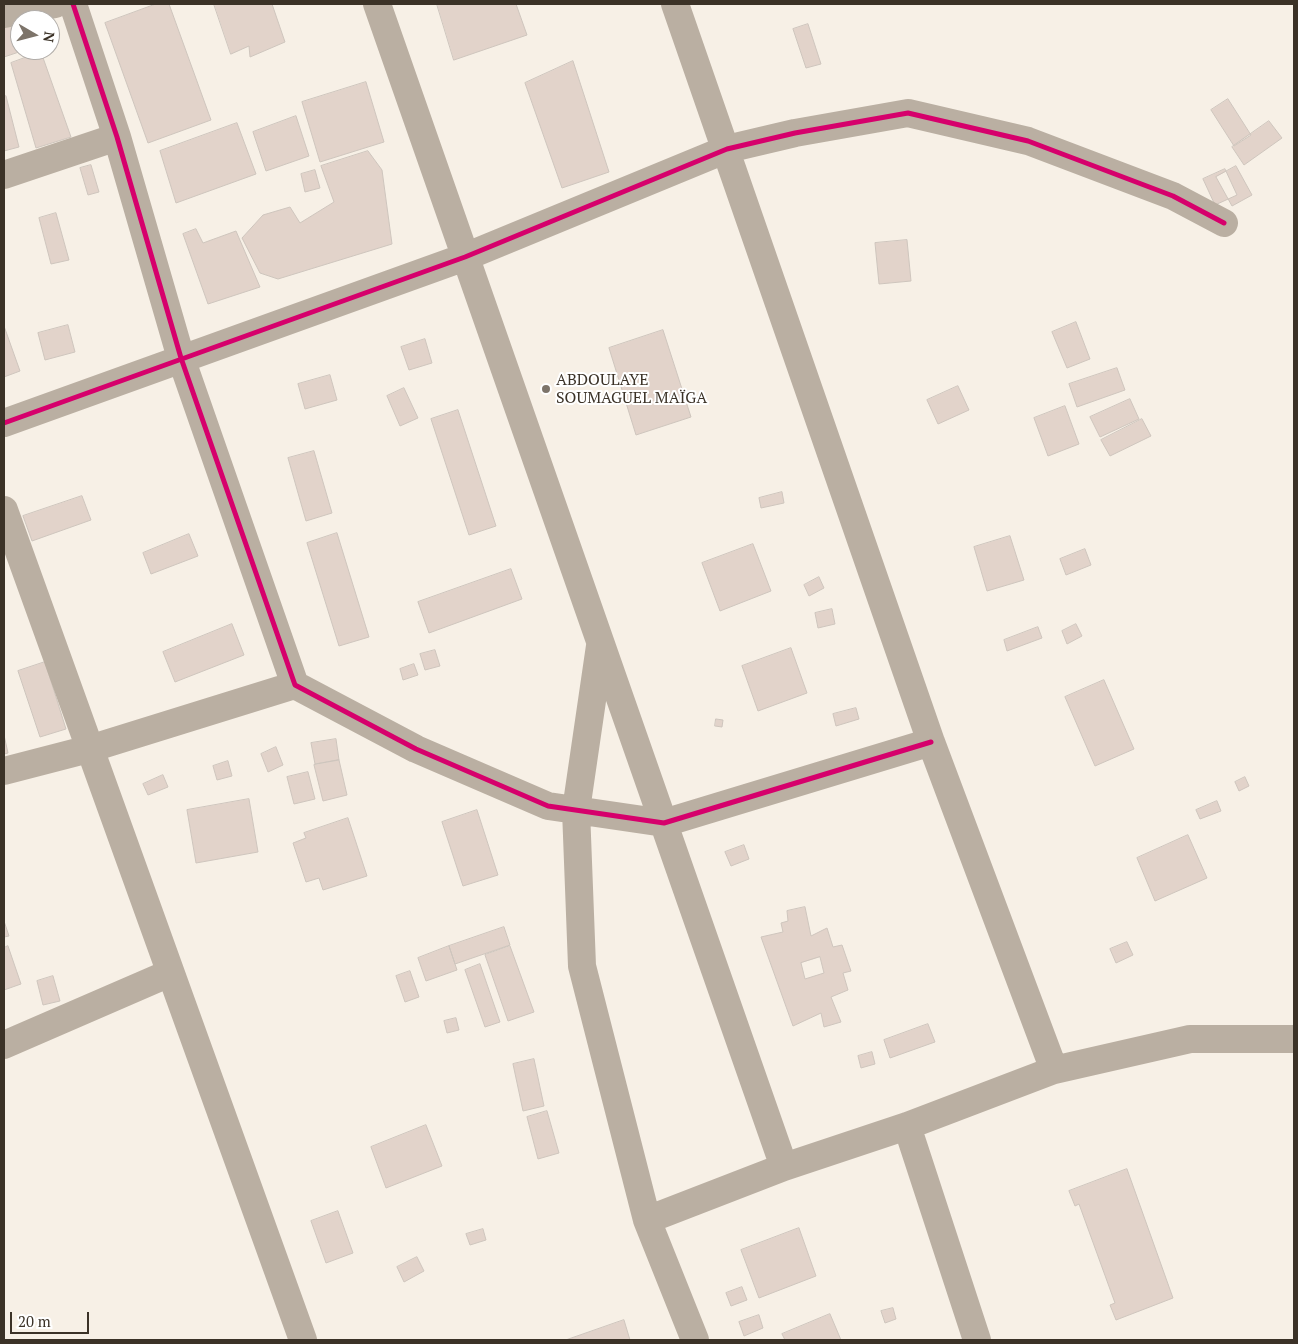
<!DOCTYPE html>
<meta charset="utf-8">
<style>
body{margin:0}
#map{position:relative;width:1298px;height:1344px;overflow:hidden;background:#f7f0e6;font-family:"PT Serif",serif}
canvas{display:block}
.frame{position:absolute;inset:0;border:5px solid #3b3227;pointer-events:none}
.north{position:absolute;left:10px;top:10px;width:50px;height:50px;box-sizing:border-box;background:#fff;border:1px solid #b1ada9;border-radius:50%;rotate:98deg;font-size:14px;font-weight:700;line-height:20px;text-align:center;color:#3b3227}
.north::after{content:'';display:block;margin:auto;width:18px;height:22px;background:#7d746a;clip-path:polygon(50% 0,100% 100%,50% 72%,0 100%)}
.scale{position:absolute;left:10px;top:1312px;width:79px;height:22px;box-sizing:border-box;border:2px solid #3b3227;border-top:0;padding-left:6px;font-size:15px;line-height:18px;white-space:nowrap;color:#3b3227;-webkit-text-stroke:4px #fff;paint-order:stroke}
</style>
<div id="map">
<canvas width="1298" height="1344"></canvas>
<div class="frame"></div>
<div class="north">N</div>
<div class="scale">20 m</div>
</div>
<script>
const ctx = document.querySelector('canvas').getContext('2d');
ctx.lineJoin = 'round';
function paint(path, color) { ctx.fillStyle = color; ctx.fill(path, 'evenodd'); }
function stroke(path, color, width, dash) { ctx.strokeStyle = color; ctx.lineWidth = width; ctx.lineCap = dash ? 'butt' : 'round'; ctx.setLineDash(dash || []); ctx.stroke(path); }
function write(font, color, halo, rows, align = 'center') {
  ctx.font = font + ' "PT Serif",serif'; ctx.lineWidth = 4; ctx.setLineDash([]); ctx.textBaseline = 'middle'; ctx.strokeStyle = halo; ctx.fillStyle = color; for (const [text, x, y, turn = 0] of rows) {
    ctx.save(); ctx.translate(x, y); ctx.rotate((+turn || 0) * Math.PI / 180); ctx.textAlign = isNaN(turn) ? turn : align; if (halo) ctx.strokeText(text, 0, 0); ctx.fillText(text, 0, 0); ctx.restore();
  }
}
const building = new Path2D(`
 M 156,4 L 169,4 L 211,120 L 148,143 L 105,23 Z
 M 214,4 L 272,4 L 285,42 L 250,57 L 249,46 L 231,54 Z
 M 437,4 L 516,4 L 527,35 L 454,60 Z
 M 20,22 L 20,50 L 25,50 L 4,57 L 4,27 Z
 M 808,24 L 821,64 L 806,68 L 793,29 Z
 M 41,52 L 71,137 L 36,148 L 11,63 Z
 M 573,61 L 609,172 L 562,188 L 525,83 Z
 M 366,82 L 384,142 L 320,162 L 302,102 Z
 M 6,96 L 19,147 L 4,151 L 4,97 Z
 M 1228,99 L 1251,135 L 1234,146 L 1211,110 Z
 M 296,116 L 309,156 L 266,171 L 253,132 Z
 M 1269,121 L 1282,138 L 1244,165 L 1232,147 Z
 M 237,123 L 256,174 L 176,203 L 160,151 Z
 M 368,151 L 382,170 L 392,244 L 278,279 L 260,273 L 242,238 L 263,215 L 290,207 L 300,223 L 334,202 L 321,166 Z
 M 91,165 L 99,192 L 88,195 L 80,168 Z
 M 1236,166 L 1252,195 L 1232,206 L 1216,177 Z
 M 1225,169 L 1237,195 L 1215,205 L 1203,179 Z
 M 315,170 L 320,188 L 305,192 L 301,174 Z
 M 56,213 L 69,260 L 51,264 L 39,218 Z
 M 196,229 L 203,243 L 236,231 L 260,287 L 208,304 L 183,234 Z
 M 907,240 L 911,281 L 879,284 L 875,243 Z
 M 1076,322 L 1090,359 L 1067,368 L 1052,332 Z
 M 68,325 L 75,352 L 45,360 L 38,333 Z
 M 4,326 L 20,371 L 4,377 Z
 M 663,330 L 691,417 L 636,435 L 609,348 Z
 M 425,339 L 432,363 L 409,370 L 401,347 Z
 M 1117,368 L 1125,390 L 1077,407 L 1069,384 Z
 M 330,375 L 337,400 L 305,409 L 298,384 Z
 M 958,386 L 969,410 L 938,424 L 927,400 Z
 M 404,388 L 418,418 L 400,426 L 387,396 Z
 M 1130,399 L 1139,419 L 1100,437 L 1090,417 Z
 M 1065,406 L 1079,444 L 1048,456 L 1034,418 Z
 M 458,410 L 496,526 L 469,535 L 431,419 Z
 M 1142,419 L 1151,436 L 1110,456 L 1101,440 Z
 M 314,451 L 332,513 L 306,521 L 288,458 Z
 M 782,492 L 784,503 L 761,508 L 759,498 Z
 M 82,496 L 91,520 L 32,541 L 23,516 Z
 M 337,533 L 369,637 L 339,646 L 307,543 Z
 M 189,534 L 198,556 L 151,574 L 143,553 Z
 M 1010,536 L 1024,580 L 987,591 L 974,547 Z
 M 753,544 L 771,591 L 720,611 L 702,563 Z
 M 1085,549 L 1091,565 L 1066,575 L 1060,559 Z
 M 511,569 L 522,599 L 429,633 L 418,602 Z
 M 819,577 L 824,588 L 809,596 L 804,585 Z
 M 832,609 L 835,624 L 818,628 L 815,613 Z
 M 232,624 L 244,655 L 175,682 L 163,652 Z
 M 1076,624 L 1082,636 L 1067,644 L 1062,631 Z
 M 1038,627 L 1042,638 L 1007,651 L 1004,640 Z
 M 791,648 L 807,693 L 758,711 L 742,666 Z
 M 435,650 L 440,666 L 425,670 L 420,654 Z
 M 45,662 L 66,729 L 40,737 L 18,671 Z
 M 414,664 L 418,675 L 403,680 L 400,669 Z
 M 1104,680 L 1134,749 L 1095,766 L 1065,697 Z
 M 856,708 L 859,719 L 836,726 L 833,714 Z
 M 716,719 L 723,720 L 722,727 L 715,726 Z
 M 4,735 L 8,753 L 4,754 Z
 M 336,739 L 339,760 L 315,764 L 311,743 Z
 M 276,747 L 283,765 L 268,772 L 261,754 Z
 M 339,760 L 347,795 L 323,801 L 314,765 Z
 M 228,761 L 232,776 L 217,780 L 213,766 Z
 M 308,772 L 315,799 L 294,804 L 287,777 Z
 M 163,775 L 168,787 L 148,795 L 143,784 Z
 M 1245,777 L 1249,786 L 1239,791 L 1235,782 Z
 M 249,799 L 258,852 L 196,863 L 187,810 Z
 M 1217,801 L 1221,811 L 1200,819 L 1196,810 Z
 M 477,810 L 498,875 L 463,886 L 442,822 Z
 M 348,818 L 367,876 L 323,890 L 319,878 L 306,882 L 293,843 L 306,838 L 304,833 Z
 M 1188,835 L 1207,878 L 1155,901 L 1137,858 Z
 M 744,845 L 749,859 L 731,866 L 725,852 Z
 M 805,907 L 811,936 L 827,928 L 833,947 L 842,945 L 851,971 L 843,973 L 848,990 L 831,997 L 841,1022 L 824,1027 L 821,1013 L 793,1026 L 761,937 L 783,932 L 781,923 L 788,921 L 787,911 ZM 820,957 L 824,973 L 805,979 L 801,963 Z
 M 4,921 L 9,936 L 4,937 Z
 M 504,927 L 510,945 L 455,964 L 449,946 Z
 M 1127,942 L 1133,955 L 1116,963 L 1110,949 Z
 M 8,946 L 21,984 L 4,990 L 4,948 Z
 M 449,946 L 457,970 L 426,981 L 418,958 Z
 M 510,946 L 534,1012 L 508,1021 L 485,955 Z
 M 480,964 L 500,1022 L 485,1027 L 465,970 Z
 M 410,971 L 419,997 L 405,1002 L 396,976 Z
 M 53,976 L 60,1001 L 43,1005 L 37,981 Z
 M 456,1018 L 459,1030 L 447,1033 L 444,1021 Z
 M 928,1024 L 935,1042 L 890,1058 L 884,1040 Z
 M 872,1052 L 875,1064 L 861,1068 L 858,1056 Z
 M 534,1059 L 544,1106 L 523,1111 L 513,1064 Z
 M 547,1111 L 559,1153 L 538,1159 L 527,1117 Z
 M 426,1125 L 442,1166 L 386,1188 L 371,1147 Z
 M 1127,1169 L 1173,1298 L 1116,1320 L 1110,1305 L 1115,1303 L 1079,1204 L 1075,1206 L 1069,1191 Z
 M 338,1211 L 353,1253 L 326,1263 L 311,1221 Z
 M 799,1228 L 816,1276 L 759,1298 L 741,1250 Z
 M 483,1229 L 486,1240 L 470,1245 L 466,1234 Z
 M 417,1257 L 424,1271 L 404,1282 L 397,1267 Z
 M 742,1287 L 747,1300 L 731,1306 L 726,1293 Z
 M 893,1308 L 896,1319 L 885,1323 L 881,1311 Z
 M 830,1314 L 841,1340 L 785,1340 L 782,1334 Z
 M 759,1315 L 763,1328 L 744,1336 L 739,1322 Z
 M 624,1320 L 630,1340 L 566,1340 Z`);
paint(building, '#e2d3ca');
stroke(building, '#cec5bd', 1);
stroke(new Path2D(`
 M 73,4 L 117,137 L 181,358 L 295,685 L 416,749 L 548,806 L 664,823 L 931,742
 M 377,4 L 784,1167
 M 675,4 L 931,742 L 1054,1070
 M 4,14 L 55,4
 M 4,175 L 117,137
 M 4,423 L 465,257 L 727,149 L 795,133 L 908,113 L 1028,141 L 1173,196 L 1224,223
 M 4,510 L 303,1340
 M 600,646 L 576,810 L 582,966 L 647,1220 L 695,1340
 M 4,771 L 89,749 L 295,685
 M 4,1045 L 170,973
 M 907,1126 L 977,1340
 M 647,1220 L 784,1167 L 907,1126 L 1054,1070 L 1190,1039 L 1294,1039`), '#baafa2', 28);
stroke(new Path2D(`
 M 73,4 L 117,137 L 181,358 L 295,685 L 416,749 L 548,806 L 664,823 L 931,742
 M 4,423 L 465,257 L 727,149 L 795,133 L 908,113 L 1028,141 L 1173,196 L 1224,223`), '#d6006c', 5);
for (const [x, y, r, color] of [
 [546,389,5,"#7d746a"]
]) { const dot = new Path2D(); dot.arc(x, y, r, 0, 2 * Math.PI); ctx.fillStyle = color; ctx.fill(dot); stroke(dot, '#fff', 2); }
write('16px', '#3b3227', '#fff', [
 ["ABDOULAYE",556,380],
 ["SOUMAGUEL MAÏGA",556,398]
], 'left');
</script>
